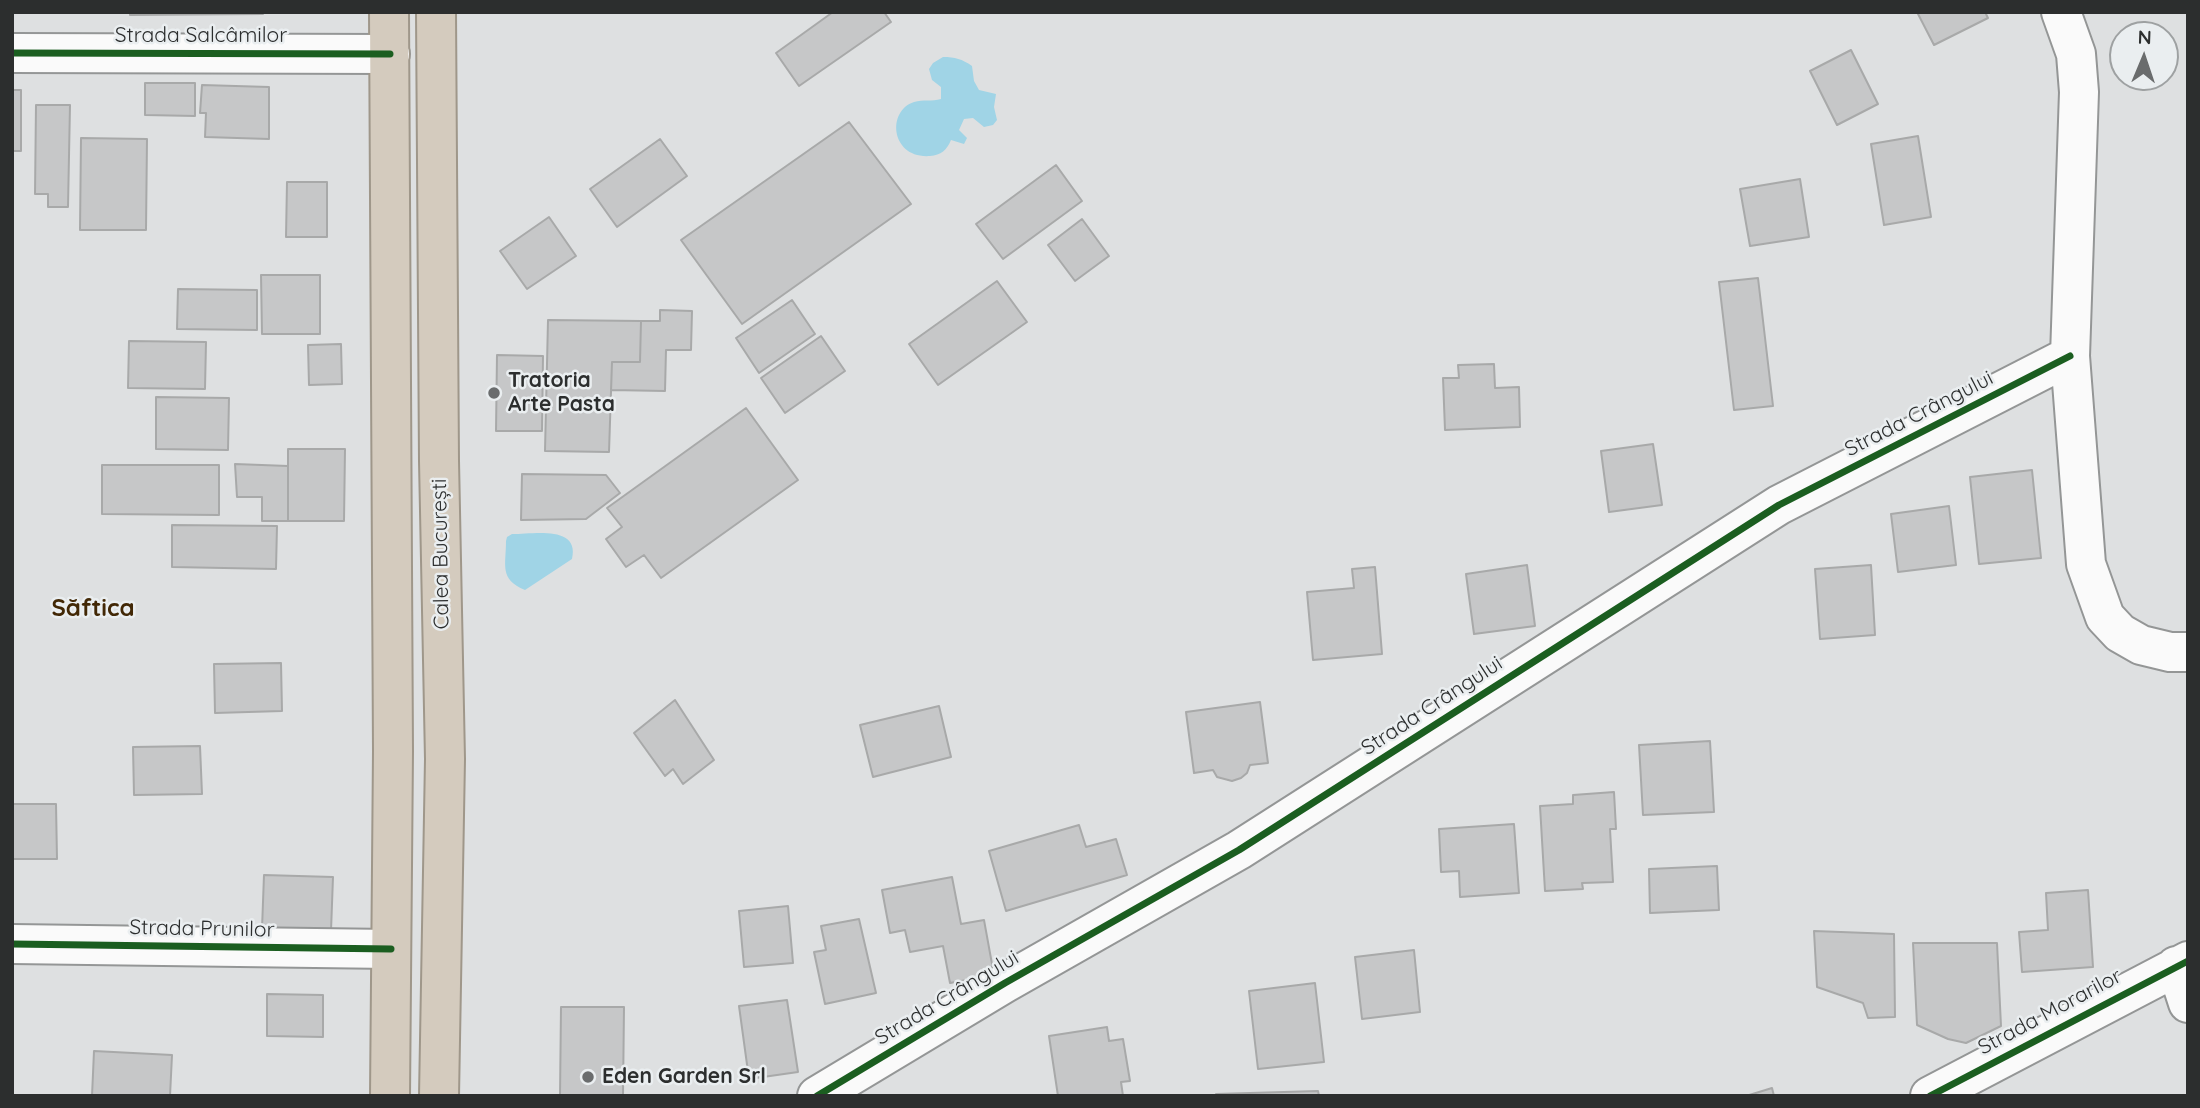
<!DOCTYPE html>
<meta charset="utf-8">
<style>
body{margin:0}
#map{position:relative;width:2200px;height:1108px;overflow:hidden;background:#dee0e1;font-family:Quicksand,sans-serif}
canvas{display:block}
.frame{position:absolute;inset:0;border:14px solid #2c2e2e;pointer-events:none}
.north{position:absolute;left:2109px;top:21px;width:70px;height:70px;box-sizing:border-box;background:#eaeef0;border:2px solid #9ea1a2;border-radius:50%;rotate:2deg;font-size:19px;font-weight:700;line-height:28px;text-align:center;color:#2c2e2e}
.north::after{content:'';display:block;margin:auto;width:24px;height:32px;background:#6a6c6d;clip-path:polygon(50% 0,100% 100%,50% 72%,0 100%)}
</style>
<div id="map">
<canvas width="2200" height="1108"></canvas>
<div class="frame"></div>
<div class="north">N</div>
</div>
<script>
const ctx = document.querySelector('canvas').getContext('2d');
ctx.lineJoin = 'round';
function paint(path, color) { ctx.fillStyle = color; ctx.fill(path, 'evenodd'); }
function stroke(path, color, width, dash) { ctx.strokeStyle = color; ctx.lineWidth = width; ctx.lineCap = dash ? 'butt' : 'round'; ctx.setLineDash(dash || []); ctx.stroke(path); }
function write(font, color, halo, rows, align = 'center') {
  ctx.font = font + ' Quicksand,sans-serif'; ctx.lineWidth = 5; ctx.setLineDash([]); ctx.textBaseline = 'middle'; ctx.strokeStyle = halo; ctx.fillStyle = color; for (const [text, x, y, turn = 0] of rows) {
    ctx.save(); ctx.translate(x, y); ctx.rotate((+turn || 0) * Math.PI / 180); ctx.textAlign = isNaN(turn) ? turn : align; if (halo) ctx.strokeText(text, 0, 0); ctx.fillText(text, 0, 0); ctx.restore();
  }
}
paint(new Path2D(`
 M 943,57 C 955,57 962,59 972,66 L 974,81 L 979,90 L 996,94 L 994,107 L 997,120 L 993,125 L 984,127 L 973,118 L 964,119 L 959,130 L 967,138 L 964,144 L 951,140 C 947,150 941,155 930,156 C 891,159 886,111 914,102 C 923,99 932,102 941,99 L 941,87 L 932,80 L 929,69 L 933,63 Z
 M 512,534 C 534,534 580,525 572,559 L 525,590 C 499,579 506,566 506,541 L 507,537 Z`), '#a0d4e6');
const building = new Path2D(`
 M 130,12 L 263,12 L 263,14 L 130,15 Z
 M 833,12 L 884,12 L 891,22 L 799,86 L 776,53 Z
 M 1917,12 L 1985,12 L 1988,18 L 1934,45 Z
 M 1851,50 L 1878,104 L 1837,125 L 1810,71 Z
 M 145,83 L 195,83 L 195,116 L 145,115 Z
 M 202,85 L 269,87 L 269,139 L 205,137 L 206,113 L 200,113 Z
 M 12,90 L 21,90 L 21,151 L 12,151 Z
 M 36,105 L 70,105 L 68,207 L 48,207 L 48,194 L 35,194 Z
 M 849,122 L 911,204 L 742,324 L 681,240 Z
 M 1918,136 L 1931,217 L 1884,225 L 1871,144 Z
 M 81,138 L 147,139 L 146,230 L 80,230 Z
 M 660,139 L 687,176 L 617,227 L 590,189 Z
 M 1056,165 L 1082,201 L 1003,259 L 976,224 Z
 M 1800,179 L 1809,237 L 1750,246 L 1740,189 Z
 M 287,182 L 327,182 L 327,237 L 286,237 Z
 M 549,217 L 576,256 L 527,289 L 500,251 Z
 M 1082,219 L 1109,256 L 1075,281 L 1048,245 Z
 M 261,275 L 320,275 L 320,334 L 262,334 Z
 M 1758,278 L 1773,406 L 1734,410 L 1719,282 Z
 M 997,281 L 1027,322 L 938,385 L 909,344 Z
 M 178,289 L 257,290 L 257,330 L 177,329 Z
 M 792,300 L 815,334 L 759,373 L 736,338 Z
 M 660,310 L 692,311 L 691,350 L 666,350 L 665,391 L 611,390 L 612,362 L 640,362 L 641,321 L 660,321 Z
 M 548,320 L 641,321 L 640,362 L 612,362 L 609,452 L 545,451 Z
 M 821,336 L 845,371 L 785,413 L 761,378 Z
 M 129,341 L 206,342 L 205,389 L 128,388 Z
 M 341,344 L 342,384 L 309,385 L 308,345 Z
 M 497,355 L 543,356 L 542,431 L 496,431 Z
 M 1494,364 L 1495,388 L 1519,387 L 1520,427 L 1445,430 L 1443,378 L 1459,378 L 1458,365 Z
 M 156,397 L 229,398 L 228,450 L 156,449 Z
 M 746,408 L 798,480 L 661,578 L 644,555 L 626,567 L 606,539 L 622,527 L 607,508 Z
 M 1653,444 L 1662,505 L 1609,512 L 1601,451 Z
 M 288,449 L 345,449 L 344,521 L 288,521 Z
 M 235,464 L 288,466 L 288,521 L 262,521 L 262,497 L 237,497 Z
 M 102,465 L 219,465 L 219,515 L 102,514 Z
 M 2032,470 L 2041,558 L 1979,564 L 1970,477 Z
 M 522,474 L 606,475 L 620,493 L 586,519 L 521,520 Z
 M 1949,506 L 1956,565 L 1898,572 L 1891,514 Z
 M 172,525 L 277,526 L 276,569 L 172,567 Z
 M 1527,565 L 1535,626 L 1474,634 L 1466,574 Z
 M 1871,565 L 1875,635 L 1820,639 L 1815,569 Z
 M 1375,567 L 1382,654 L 1313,660 L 1307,592 L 1354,588 L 1352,569 Z
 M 281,663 L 282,711 L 215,713 L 214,664 Z
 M 675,700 L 714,760 L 683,784 L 673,769 L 665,776 L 634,733 Z
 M 1260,702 L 1268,763 L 1250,765 L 1247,773 L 1241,778 L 1232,781 L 1217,777 L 1213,770 L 1194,773 L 1186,712 Z
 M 939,706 L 951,757 L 873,777 L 860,725 Z
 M 1710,741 L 1714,812 L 1643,815 L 1639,745 Z
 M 200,746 L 202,794 L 134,795 L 133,747 Z
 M 1614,792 L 1616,829 L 1610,829 L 1613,882 L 1582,883 L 1583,889 L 1545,891 L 1540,806 L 1573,804 L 1573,795 Z
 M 12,804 L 56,804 L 57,859 L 12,859 Z
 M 1514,824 L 1519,893 L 1460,897 L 1459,871 L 1441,872 L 1439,829 Z
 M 1079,825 L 1086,847 L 1116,839 L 1127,875 L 1006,911 L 989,851 Z
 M 1717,866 L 1719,910 L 1650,913 L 1649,869 Z
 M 264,875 L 333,877 L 331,931 L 262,929 Z
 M 952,877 L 961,924 L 984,920 L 994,975 L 950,983 L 943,946 L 910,952 L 905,930 L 890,933 L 882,890 Z
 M 2088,890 L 2093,967 L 2022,972 L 2019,932 L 2048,930 L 2046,893 Z
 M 788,906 L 793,963 L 744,967 L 739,911 Z
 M 859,919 L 876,993 L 825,1004 L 814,952 L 826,950 L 821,926 Z
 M 1814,931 L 1894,934 L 1895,1017 L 1868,1018 L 1863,1003 L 1817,987 Z
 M 1913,943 L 1997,943 L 2001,1026 L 1966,1043 L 1948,1039 L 1917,1025 Z
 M 1414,950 L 1420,1012 L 1362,1019 L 1355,957 Z
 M 1315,983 L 1324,1062 L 1258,1069 L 1249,991 Z
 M 267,994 L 323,995 L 323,1037 L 267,1036 Z
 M 787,1000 L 798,1072 L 749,1079 L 739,1006 Z
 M 561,1007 L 624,1007 L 623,1096 L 560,1096 Z
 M 1107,1027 L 1109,1041 L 1123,1039 L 1130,1081 L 1121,1082 L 1123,1096 L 1058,1096 L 1049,1036 Z
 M 94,1051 L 172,1055 L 170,1096 L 92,1096 Z
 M 1772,1088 L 1774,1096 L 1746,1096 Z
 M 1318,1091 L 1319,1096 L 1216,1096 L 1216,1094 Z`);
paint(building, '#c6c7c8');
stroke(building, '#a8a9a9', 2);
const minor = new Path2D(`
 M 2061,12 L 2076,54 L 2079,92 L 2070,356 L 2086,564 L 2105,617 L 2120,633 L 2141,645 L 2170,652 L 2188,652
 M 12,53 L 390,54
 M 12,944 L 391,949
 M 2176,966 L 2188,1003
 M 817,1096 L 1005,983 L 1239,850 L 1779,505 L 2070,356
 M 1930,1096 L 2188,961`);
const highway = new Path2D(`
 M 389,12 L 393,751 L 390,1096
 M 436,12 L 439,461 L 445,759 L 439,1096`);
stroke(minor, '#949696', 42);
stroke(highway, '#9f978a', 42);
stroke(minor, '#fafafa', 38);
stroke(highway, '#d4cbbe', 38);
stroke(new Path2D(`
 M 12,53 L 390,54
 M 12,944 L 391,949
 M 817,1096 L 1005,983 L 1239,850 L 1779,505 L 2070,356
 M 1930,1096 L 2188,961`), '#1b5e20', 7);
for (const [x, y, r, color] of [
 [494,393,7,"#6a6c6d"],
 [588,1077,7,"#6a6c6d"]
]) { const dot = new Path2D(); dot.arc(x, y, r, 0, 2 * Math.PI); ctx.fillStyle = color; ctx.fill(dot); stroke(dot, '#eaeef0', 2.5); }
write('21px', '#2c2e2e', '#eaeef0', [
 ["Strada Salcâmilor",201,36],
 ["Strada Crângului",1919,414,-27],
 ["Calea București",441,554,-91],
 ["Strada Crângului",1432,706,-33],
 ["Strada Prunilor",202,929,1],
 ["Strada Crângului",947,998,-31],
 ["Strada Morarilor",2050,1012,-28]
]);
write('bold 21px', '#2c2e2e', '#eaeef0', [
 ["Tratoria",508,381],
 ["Arte Pasta",508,405],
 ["Eden Garden Srl",602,1077]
], 'left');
write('bold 24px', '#422806', '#eaeef0', [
 ["Săftica",93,609]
]);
</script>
